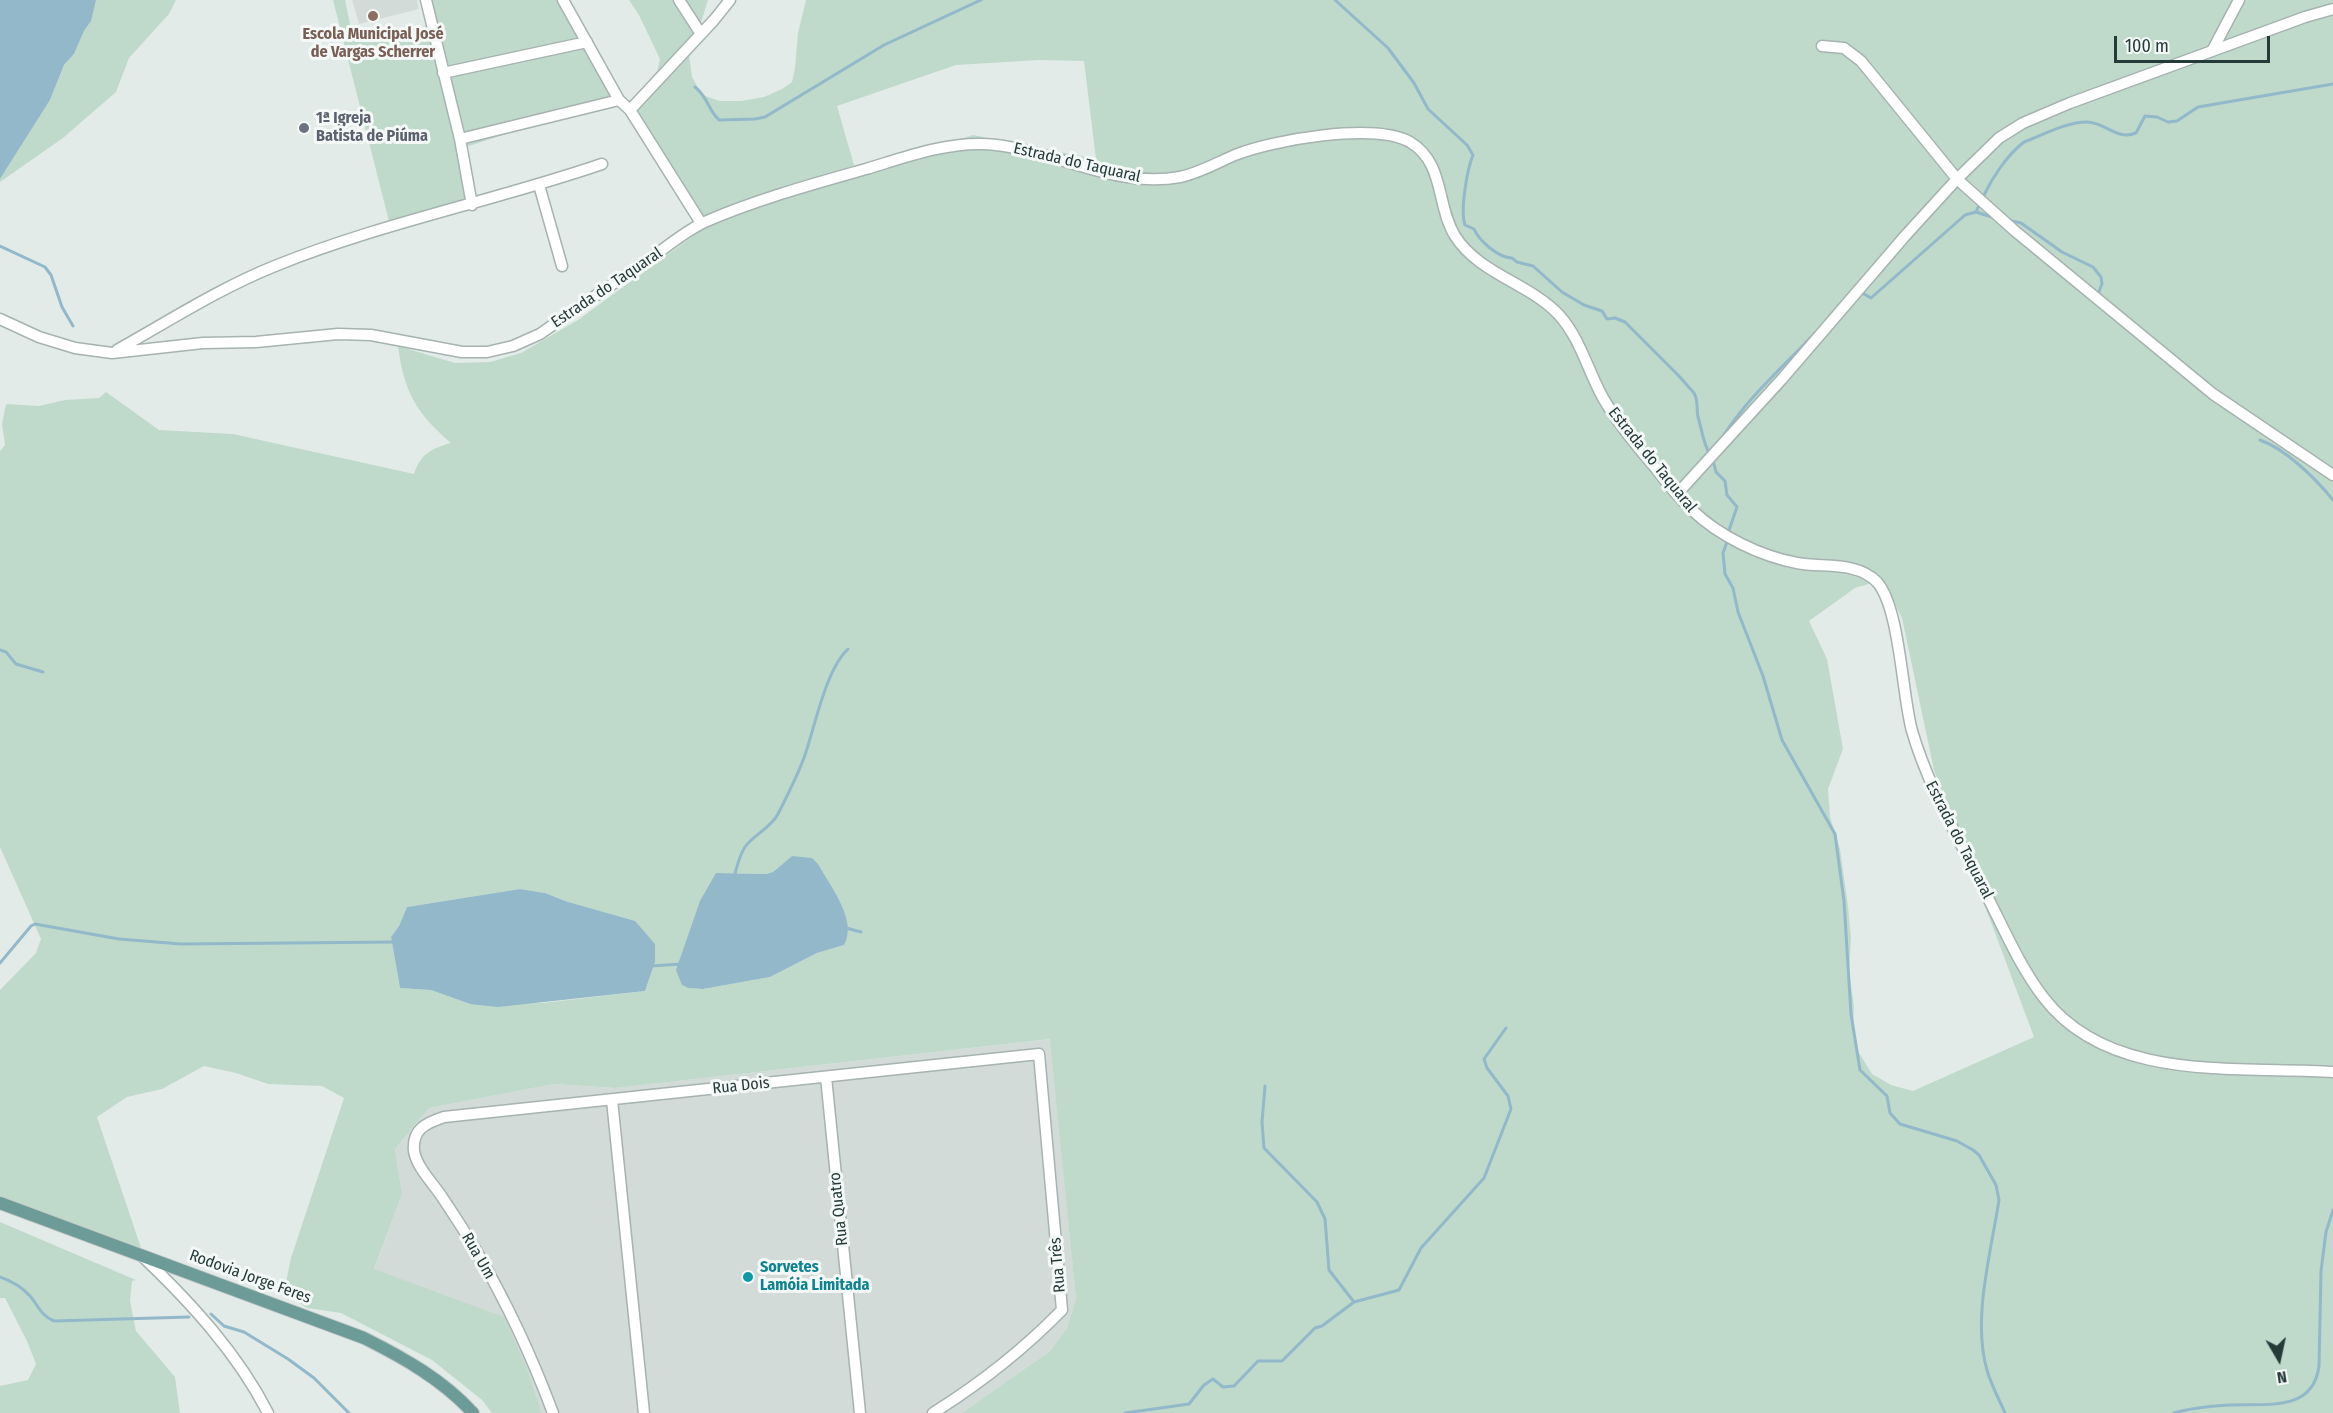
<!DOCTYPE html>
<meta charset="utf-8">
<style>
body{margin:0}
#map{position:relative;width:2333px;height:1413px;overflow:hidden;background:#e3ebe9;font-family:"Fira Sans Condensed",sans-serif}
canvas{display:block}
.north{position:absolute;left:2249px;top:1329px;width:60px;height:60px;-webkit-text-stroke:4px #f4f8f7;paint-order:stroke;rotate:171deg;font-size:16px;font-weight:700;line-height:24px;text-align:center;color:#253b39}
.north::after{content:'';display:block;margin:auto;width:21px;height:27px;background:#253b39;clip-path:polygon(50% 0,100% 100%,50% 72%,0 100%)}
.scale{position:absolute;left:2114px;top:36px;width:156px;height:27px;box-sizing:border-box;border:3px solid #253b39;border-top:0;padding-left:8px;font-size:18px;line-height:21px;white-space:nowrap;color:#253b39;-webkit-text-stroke:4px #f4f8f7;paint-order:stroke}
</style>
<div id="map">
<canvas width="2333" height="1413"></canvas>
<div class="north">N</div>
<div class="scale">100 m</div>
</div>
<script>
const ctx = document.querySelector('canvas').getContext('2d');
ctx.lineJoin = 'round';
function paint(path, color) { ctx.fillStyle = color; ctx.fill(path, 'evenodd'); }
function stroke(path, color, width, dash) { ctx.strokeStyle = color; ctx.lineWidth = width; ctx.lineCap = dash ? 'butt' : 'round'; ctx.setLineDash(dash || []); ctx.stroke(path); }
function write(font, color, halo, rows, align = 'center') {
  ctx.font = font + ' "Fira Sans Condensed",sans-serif'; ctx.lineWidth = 6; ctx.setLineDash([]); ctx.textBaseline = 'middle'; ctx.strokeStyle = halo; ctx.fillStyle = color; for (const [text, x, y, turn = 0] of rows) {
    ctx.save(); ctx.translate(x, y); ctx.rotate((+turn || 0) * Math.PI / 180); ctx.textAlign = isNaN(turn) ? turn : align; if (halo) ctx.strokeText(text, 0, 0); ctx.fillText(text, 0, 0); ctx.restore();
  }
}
paint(new Path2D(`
 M 352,0 L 417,0 L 419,9 L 359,24 Z
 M 1051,1039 L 1076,1299 L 1067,1328 L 1050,1351 L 962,1413 L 542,1413 L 528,1371 L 374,1270 L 402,1194 L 395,1149 L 429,1108 L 554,1084 L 615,1088 Z`), '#d2dbd8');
paint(new Path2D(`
 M 96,0 L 176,0 L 169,14 L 129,58 L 116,92 L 63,138 L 0,182 L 0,179 L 50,100 L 64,65 L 74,54 L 84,31 L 89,24 Z
 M 333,0 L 345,0 L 353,38 L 434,25 L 429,0 L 557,0 L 612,99 L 466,147 L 465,209 L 391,229 Z
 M 629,0 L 708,0 L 700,26 L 691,41 L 689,55 L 692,77 L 702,95 L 720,101 L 741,101 L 764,97 L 782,89 L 792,82 L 795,68 L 798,33 L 806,0 L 2333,0 L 2333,1413 L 962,1413 L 1050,1351 L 1067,1328 L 1076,1299 L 1050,1039 L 615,1088 L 554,1084 L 429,1108 L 395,1149 L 402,1194 L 374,1269 L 504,1317 L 528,1371 L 542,1413 L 492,1413 L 482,1400 L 432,1360 L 341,1313 L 307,1308 L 284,1292 L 291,1258 L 344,1098 L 322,1086 L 268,1084 L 236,1073 L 204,1066 L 162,1089 L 127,1097 L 97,1117 L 141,1248 L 0,1197 L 0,990 L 36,953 L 41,939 L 0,847 L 0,451 L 5,445 L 2,424 L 6,404 L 39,406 L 65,400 L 99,398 L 106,392 L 159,430 L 233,434 L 414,474 C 421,453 431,449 451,443 C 416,413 404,392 398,346 L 455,363 L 490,362 L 521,353 L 578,320 L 700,231 L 633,108 L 654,84 L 660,59 L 639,15 ZM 1039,60 L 1084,61 L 1096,159 L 973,135 L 856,172 L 837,106 L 956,65 ZM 1872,583 L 1893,601 L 1902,618 L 1934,770 L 2034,1037 L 1913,1091 L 1891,1085 L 1872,1074 L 1858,1051 L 1853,1033 L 1854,1006 L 1849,972 L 1851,937 L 1848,906 L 1840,849 L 1830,817 L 1828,789 L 1843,749 L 1827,659 L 1809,621 L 1855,588 ZM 792,856 L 844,945 L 817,953 L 770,977 L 703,989 L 688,988 L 682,985 L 719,873 L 766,874 L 773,872 ZM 520,889 L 545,893 L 568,902 L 655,962 L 645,991 L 543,1003 L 470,1004 L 431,990 L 400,988 L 391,937 L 399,926 L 407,907 Z
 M 0,1222 L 136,1280 L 132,1281 L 130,1301 L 136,1331 L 175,1377 L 180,1413 L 0,1413 L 0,1386 L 28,1380 L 36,1364 L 27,1341 L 5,1298 L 0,1298 Z`), '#bfdacb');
paint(new Path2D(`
 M 0,0 L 96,0 L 91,21 L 84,31 L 74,54 L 64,65 L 50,100 L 0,179 Z
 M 792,856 L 812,858 L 818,864 C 830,886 858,920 844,945 L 817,953 L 770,977 L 703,989 L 688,988 L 682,985 L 676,970 L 700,901 L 716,873 L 766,874 L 773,872 Z
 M 520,889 L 545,893 L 568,902 L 635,921 L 655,944 L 655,962 L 645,991 L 498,1007 L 470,1004 L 431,990 L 400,988 L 391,937 L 399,926 L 407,907 Z`), '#92b8ca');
stroke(new Path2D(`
 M 1335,0 L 1388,48 L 1414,83 L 1428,109 L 1467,145 L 1473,155 C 1467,170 1460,210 1465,225 L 1474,229 C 1479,241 1499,258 1512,258 L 1517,262 L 1533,266 L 1562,292 L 1584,305 L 1602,311 L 1607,319 L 1615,318 L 1625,322 L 1678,375 L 1694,393 C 1699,402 1696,409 1698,417 C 1702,430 1703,443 1710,455
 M 695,87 C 708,97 708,110 719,120 L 755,119 L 765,117 L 884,45 L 981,0
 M 1983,197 C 1992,178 2007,155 2024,142 C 2043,135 2066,122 2087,122 C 2105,122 2117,141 2136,133 L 2145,116 L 2157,117 L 2168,122 L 2177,121 L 2198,107 L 2333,84
 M 1976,212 L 1980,203
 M 2007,220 L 2021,223 L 2062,252 L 2093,267 L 2101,277 L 2102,284 L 2098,294
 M 0,246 L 45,267 L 51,275 L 62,307 L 73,326
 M 1859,291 L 1871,298 L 1965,215 L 1976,212 L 1995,218
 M 1724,435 C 1749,396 1784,366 1815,333
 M 2260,440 C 2286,449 2316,479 2333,500
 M 1713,460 L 1716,472 L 1725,481 L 1727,495 L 1737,507 L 1728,533
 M 1728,539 L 1723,553 L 1725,574 L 1733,588 L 1738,612 L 1763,676 L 1782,740 L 1835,834 L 1844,901 L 1851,1014 L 1860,1070 L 1887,1096 L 1890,1113 L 1900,1124 L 1957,1141 L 1973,1150 L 1979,1155 L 1996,1185 L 1999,1200 C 1991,1253 1972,1319 1987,1370 C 1991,1385 1999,1399 2005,1413
 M 0,650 L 6,652 L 16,664 L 43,672
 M 734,877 C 737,867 739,856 745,847 C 754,834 770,829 778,814 C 787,796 798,775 805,755 C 815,726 826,669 848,649
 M 846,928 L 861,932
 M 0,963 L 31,926 L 35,924 L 119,939 L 181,944 L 395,942
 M 650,966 L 682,964
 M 1265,1086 L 1262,1122 L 1264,1148 L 1317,1202 L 1325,1219 L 1329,1270 L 1354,1302
 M 0,1277 C 11,1281 22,1287 30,1296 C 38,1305 41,1316 54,1321 L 189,1317
 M 211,1314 L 224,1326 L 244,1332 L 288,1359 L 314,1378 L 349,1413
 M 1125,1413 L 1189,1404 L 1204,1385 L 1213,1379 L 1223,1387 L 1234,1386 L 1258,1361 L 1282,1361 L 1315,1328 L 1322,1326 L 1354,1302 L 1399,1290 L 1421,1248 L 1484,1178 L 1511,1109 L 1508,1096 L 1487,1068 L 1484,1059 L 1506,1028
 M 2174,1413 C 2191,1408 2211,1406 2229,1405 C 2266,1403 2313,1413 2319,1366 L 2321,1271 L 2326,1232 L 2333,1210`), '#92b8ca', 3);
const minor = new Path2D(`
 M 426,0 L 460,139 L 472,205
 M 563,0 L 619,100 L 630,110 L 701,223
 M 679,0 L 701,34
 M 1822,46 L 1844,48 L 1861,61 L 1957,179 L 2015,231 L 2213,394 L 2333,475
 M 2212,51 L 2239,0
 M 443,73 L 587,42
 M 630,110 L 714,20 L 730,0
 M 460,139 L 619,100
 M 539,185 L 562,266
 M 0,319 L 39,337 L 75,348 L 112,353 L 203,343 L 256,342 L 338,334 L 371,335 L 462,352 L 487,352 L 513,346 L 540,334 C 575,309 612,285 648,260 C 667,247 686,230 707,221 C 758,199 813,184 866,169 C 903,158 943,143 982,144 C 1049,146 1113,190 1180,177 C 1200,173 1216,163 1235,155 C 1272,140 1374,122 1410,142 C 1445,163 1436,205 1455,236 C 1479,274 1529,283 1559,315 C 1580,338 1588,371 1603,398 C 1617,422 1635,444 1653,465 C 1665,480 1677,497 1692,510 C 1719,536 1760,556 1797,563 C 1823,568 1857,561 1877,582 C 1900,608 1902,695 1912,731 C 1929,789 1960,840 1986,894 C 2004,929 2020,967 2044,998 C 2109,1083 2238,1066 2333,1072
 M 117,350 C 169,321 220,288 275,266 C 381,223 494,201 602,164
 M 1677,494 L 1782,379 L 1905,236 L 1957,179 L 1999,138 L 2023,123 L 2070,103 L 2305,17 L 2333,9
 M 826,1077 L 860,1413
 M 612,1100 L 644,1413
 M 144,1258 C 191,1303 238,1354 268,1413
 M 553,1413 C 532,1357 507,1303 477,1252 C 466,1233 454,1215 442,1197 C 433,1183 417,1168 414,1151 C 412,1129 426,1123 444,1117 L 1039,1054 L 1062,1310 C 1022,1351 981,1383 933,1413`);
const major = new Path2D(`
 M 0,1203 L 364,1338 C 404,1358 443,1380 473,1413`);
stroke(minor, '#a6b3b1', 13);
stroke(major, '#c2c8c8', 14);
stroke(minor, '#fff', 10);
stroke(major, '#6d9c98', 12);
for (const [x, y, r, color] of [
 [373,16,6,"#8d6e63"],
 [304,128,6,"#6b7280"],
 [748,1277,6,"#0f9aa8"]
]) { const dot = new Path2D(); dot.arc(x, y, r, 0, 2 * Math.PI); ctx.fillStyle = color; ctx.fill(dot); stroke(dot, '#f4f8f7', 2); }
write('bold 16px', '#785e54', '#f4f8f7', [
 ["Escola Municipal José",373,35],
 ["de Vargas Scherrer",373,53]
]);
write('bold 16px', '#5b616d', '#f4f8f7', [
 ["1ª Igreja",316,119],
 ["Batista de Piúma",316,137]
], 'left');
write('16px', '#253b39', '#f4f8f7', [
 ["Estrada do Taquaral",1077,163,13],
 ["Estrada do Taquaral",607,288,-34],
 ["Estrada do Taquaral",1652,460,51],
 ["Estrada do Taquaral",1959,840,63],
 ["Rua Dois",741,1086,-6],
 ["Rua Quatro",839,1209,-96],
 ["Rua Um",478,1256,60],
 ["Rua Três",1058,1265,-95],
 ["Rodovia Jorge Feres",250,1277,20]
]);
write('bold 16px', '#0d838f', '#f4f8f7', [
 ["Sorvetes",760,1268],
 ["Lamóia Limitada",760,1286]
], 'left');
</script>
